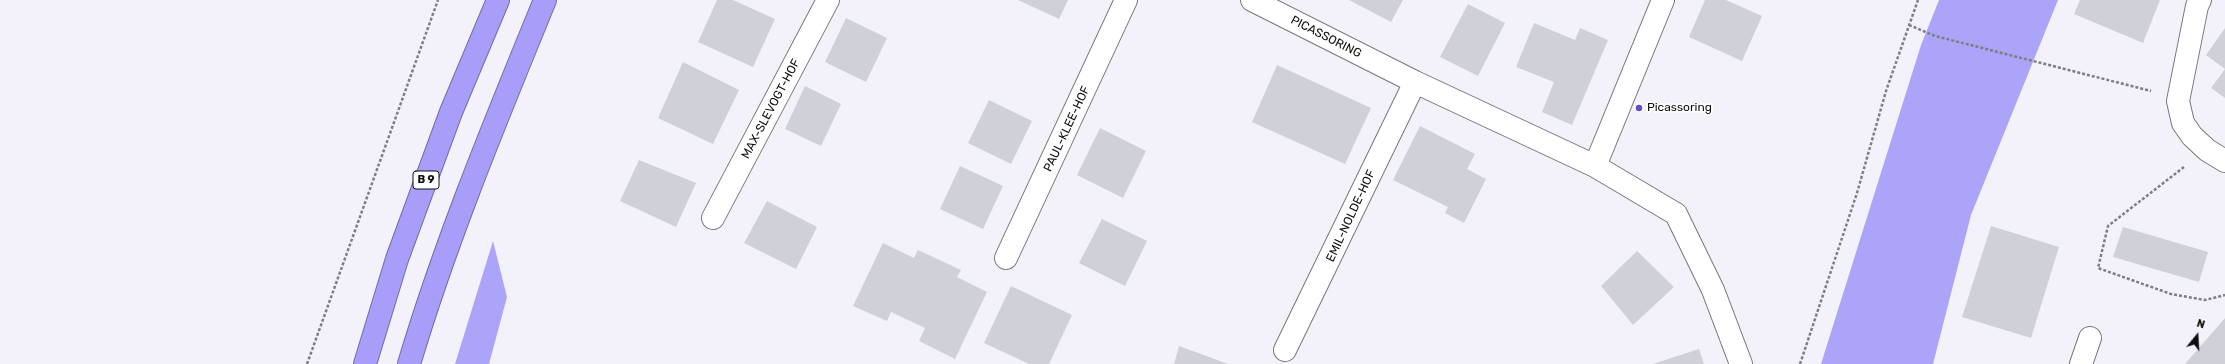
<!DOCTYPE html>
<style>
body{margin:0}
#map{position:relative;width:2225px;height:364px;overflow:hidden;background:#f3f2fb;font-family:Rubik,sans-serif}
canvas{display:block}
.north{position:absolute;left:2177px;top:316px;width:40px;height:40px;-webkit-text-stroke:3px #fff;paint-order:stroke;rotate:18deg;font-size:11px;font-weight:700;line-height:16px;text-align:center;color:#0e0e11}
.north::after{content:'';display:block;margin:auto;width:14px;height:18px;background:#0e0e11;clip-path:polygon(50% 0,100% 100%,50% 72%,0 100%)}
</style>
<div id="map">
<canvas width="2225" height="364"></canvas>
<div class="north">N</div>
</div>
<script>
const ctx = document.querySelector('canvas').getContext('2d');
ctx.lineJoin = 'round';
function paint(path, color) { ctx.fillStyle = color; ctx.fill(path, 'evenodd'); }
function stroke(path, color, width, dash) { ctx.strokeStyle = color; ctx.lineWidth = width; ctx.lineCap = dash ? 'butt' : 'round'; ctx.setLineDash(dash || []); ctx.stroke(path); }
function write(font, color, halo, rows, align = 'center') {
  ctx.font = font + ' Rubik,sans-serif'; ctx.lineWidth = 3.5; ctx.setLineDash([]); ctx.textBaseline = 'middle'; ctx.strokeStyle = halo; ctx.fillStyle = color; for (const [text, x, y, turn = 0] of rows) {
    ctx.save(); ctx.translate(x, y); ctx.rotate((+turn || 0) * Math.PI / 180); ctx.textAlign = isNaN(turn) ? turn : align; if (halo) ctx.strokeText(text, 0, 0); ctx.fillText(text, 0, 0); ctx.restore();
  }
}
paint(new Path2D(`
 M 1939,0 L 2058,0 L 1971,215 L 1933,364 L 1821,364 L 1921,45 Z
 M 493,241 L 507,297 L 489,364 L 455,364 Z`), '#aca4f9');
paint(new Path2D(`
 M 717,0 L 733,0 L 775,19 L 753,67 L 698,42 Z
 M 1018,0 L 1068,0 L 1059,19 Z
 M 1349,0 L 1403,0 L 1391,22 Z
 M 1705,0 L 1726,0 L 1762,16 L 1742,61 L 1689,37 Z
 M 2080,0 L 2160,0 L 2143,43 L 2074,14 Z
 M 1468,4 L 1505,23 L 1478,76 L 1440,57 Z
 M 846,18 L 887,38 L 866,82 L 825,62 Z
 M 1534,23 L 1575,40 L 1580,28 L 1608,40 L 1572,125 L 1542,112 L 1554,82 L 1516,67 Z
 M 2225,28 L 2225,69 L 2206,55 Z
 M 683,62 L 739,90 L 713,144 L 658,118 Z
 M 1277,65 L 1371,108 L 1345,164 L 1252,122 Z
 M 2225,69 L 2225,98 L 2211,88 Z
 M 805,86 L 841,104 L 821,146 L 785,129 Z
 M 989,100 L 1032,121 L 1011,164 L 968,143 Z
 M 1420,126 L 1475,154 L 1467,169 L 1486,179 L 1464,223 L 1445,213 L 1448,207 L 1393,180 Z
 M 1100,128 L 1146,151 L 1123,198 L 1077,175 Z
 M 639,160 L 696,183 L 676,227 L 620,201 Z
 M 960,166 L 1003,186 L 983,229 L 940,209 Z
 M 767,201 L 817,227 L 796,269 L 744,243 Z
 M 1102,219 L 1147,241 L 1125,286 L 1079,263 Z
 M 1991,226 L 2059,247 L 2031,338 L 1962,317 Z
 M 2123,227 L 2208,252 L 2199,282 L 2113,257 Z
 M 883,243 L 914,258 L 918,250 L 961,270 L 957,277 L 987,292 L 955,359 L 919,341 L 925,328 L 891,312 L 887,321 L 853,306 Z
 M 1637,251 L 1674,287 L 1633,325 L 1601,286 Z
 M 1011,286 L 1072,315 L 1049,364 L 1029,364 L 984,343 Z
 M 2225,318 L 2225,364 L 2185,364 Z
 M 1179,346 L 1228,364 L 1174,364 Z
 M 1699,349 L 1704,364 L 1653,364 Z`), '#d0d0d8');
const minor = new Path2D(`
 M 1252,0 L 1415,82 L 1595,166 L 1676,214 L 1713,290 L 1741,364
 M 2200,0 L 2197,6 L 2178,101 L 2183,123 L 2192,136 L 2207,150 L 2225,161
 M 1595,166 L 1663,0
 M 713,218 L 828,0
 M 1006,258 L 1126,0
 M 1285,350 L 1415,82
 M 2081,364 L 2090,338`);
const highway = new Path2D(`
 M 365,364 L 397,259 L 451,112 L 498,0
 M 409,364 C 446,240 496,120 545,0`);
stroke(minor, '#77777e', 24);
stroke(highway, '#726ca8', 24);
stroke(new Path2D(`
 M 1909,25 L 1935,36 L 2151,91
 M 2184,167 L 2108,226 L 2098,268 L 2171,294 L 2205,300 L 2225,295
 M 307,364 L 438,0
 M 1800,364 L 1857,193 L 1886,91 L 1918,0`), '#7e7e84', 2.5, [3, 2]);
stroke(minor, '#fff', 22);
stroke(highway, '#a89efa', 22);
for (const [x, y, r, color] of [
 [1639,108,4,"#654cc5"]
]) { const dot = new Path2D(); dot.arc(x, y, r, 0, 2 * Math.PI); ctx.fillStyle = color; ctx.fill(dot); stroke(dot, '#fff', 1.5); }
for (const [x, y, w] of [
 [426,180,26]
]) { const box = new Path2D(); box.roundRect(x - w / 2, y - 9, w, 18, 3); ctx.fillStyle = '#fff'; ctx.fill(box); stroke(box, '#0e0e11', 1); }
write('bold 11px', '#0e0e11', null, [
 ["B 9",426,180]
]);
write('12px', '#0e0e11', '#fff', [
 ["PICASSORING",1326,37,27],
 ["MAX-SLEVOGT-HOF",771,109,-62],
 ["PAUL-KLEE-HOF",1067,129,-65],
 ["EMIL-NOLDE-HOF",1351,216,-65]
]);
write('12px', '#0e0e11', '#fff', [
 ["Picassoring",1647,108]
], 'left');
</script>
